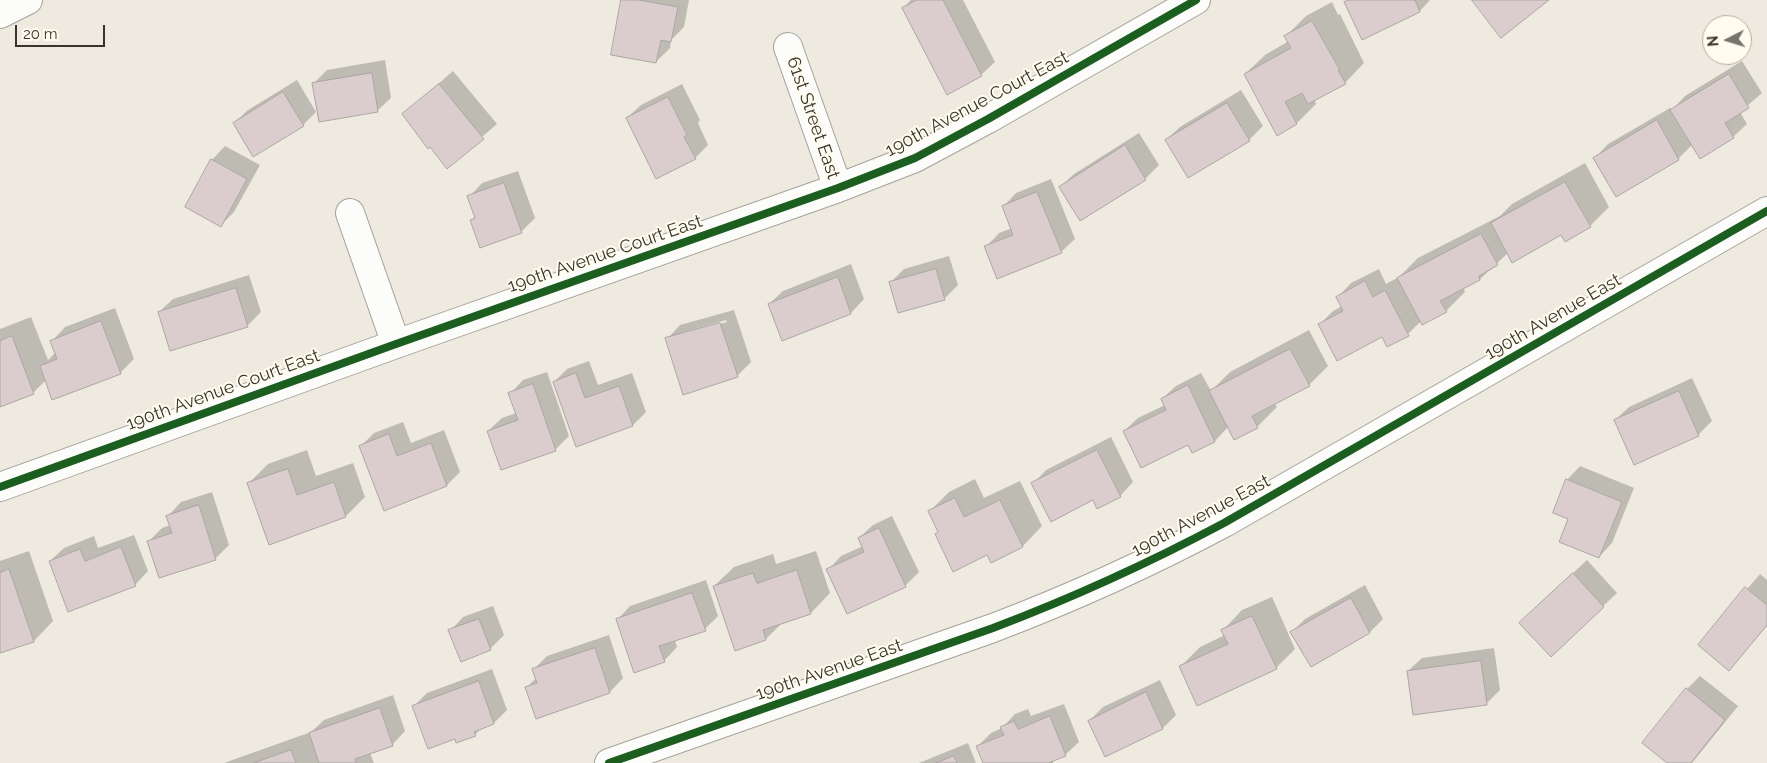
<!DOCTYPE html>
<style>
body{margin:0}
#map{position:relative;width:1767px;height:763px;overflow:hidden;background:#eeeae0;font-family:Raleway,sans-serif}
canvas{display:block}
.north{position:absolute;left:1702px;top:15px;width:50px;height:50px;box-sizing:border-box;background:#fffcef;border:1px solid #afaca1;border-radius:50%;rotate:265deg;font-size:14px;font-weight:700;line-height:20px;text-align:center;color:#36342c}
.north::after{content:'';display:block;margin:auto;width:18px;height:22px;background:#76746b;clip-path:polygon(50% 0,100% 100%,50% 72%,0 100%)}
.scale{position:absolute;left:15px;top:25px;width:90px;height:22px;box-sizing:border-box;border:2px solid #36342c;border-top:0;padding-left:6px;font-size:15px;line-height:18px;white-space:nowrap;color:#36342c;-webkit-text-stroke:4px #fffcef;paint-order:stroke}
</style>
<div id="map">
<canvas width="1767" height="763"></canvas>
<div class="north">N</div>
<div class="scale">20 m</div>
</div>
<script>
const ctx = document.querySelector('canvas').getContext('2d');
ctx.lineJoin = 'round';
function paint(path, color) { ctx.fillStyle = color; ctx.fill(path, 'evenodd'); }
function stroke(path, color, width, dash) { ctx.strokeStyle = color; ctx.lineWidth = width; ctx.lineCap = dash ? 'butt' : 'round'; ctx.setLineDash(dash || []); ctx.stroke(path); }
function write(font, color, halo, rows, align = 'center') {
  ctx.font = font + ' Raleway,sans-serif'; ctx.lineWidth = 4; ctx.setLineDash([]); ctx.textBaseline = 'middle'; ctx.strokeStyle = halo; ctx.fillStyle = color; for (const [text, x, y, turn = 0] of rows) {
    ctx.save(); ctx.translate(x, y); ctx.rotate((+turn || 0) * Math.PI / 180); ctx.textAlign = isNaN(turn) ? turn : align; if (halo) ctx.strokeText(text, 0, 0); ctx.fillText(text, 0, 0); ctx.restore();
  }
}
paint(new Path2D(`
 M 622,0 L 689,0 L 684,27 L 671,40 L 670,48 L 656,62 Z
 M 911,0 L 963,0 L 995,62 L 981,75 L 903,8 Z
 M 1348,0 L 1430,0 L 1420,11 L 1362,38 L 1345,3 Z
 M 1332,2 L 1338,15 L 1340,14 L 1364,63 L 1345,83 L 1314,99 L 1316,104 L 1297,123 L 1245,74 L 1265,55 L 1289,41 L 1286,36 L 1306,16 Z
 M 385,60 L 391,98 L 377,111 L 314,83 L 327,70 Z
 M 1742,61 L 1762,93 L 1740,112 L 1747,124 L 1733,137 L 1693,144 L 1678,159 L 1616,195 L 1595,158 L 1608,144 L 1670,108 L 1672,110 L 1685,96 Z
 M 453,71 L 497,124 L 447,167 L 404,114 Z
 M 297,80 L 316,112 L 303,125 L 234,123 L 248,110 Z
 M 682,84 L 700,120 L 698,123 L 708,145 L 695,158 L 627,118 L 641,105 Z
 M 1241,90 L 1263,126 L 1249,140 L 1166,140 L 1180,127 Z
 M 1139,133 L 1159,165 L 1145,179 L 1080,220 L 1060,187 L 1074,174 Z
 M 225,146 L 260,165 L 234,212 L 221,225 L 212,160 Z
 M 1585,163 L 1609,207 L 1590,226 L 1562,234 L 1508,253 L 1480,279 L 1463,287 L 1465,292 L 1446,311 L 1421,321 L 1408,334 L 1383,336 L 1320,324 L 1333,311 L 1342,306 L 1338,297 L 1351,283 L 1379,269 L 1386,284 L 1399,277 L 1418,258 L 1500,216 L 1512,204 Z
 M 518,171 L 535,218 L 521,232 L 472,220 L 476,216 L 469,197 L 482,183 Z
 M 1051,179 L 1075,239 L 1061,252 L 986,247 L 999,233 L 1012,228 L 1003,207 L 1016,193 Z
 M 949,256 L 958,285 L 944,299 L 891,282 L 904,269 Z
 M 851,264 L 864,299 L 851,313 L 783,339 L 769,304 L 783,291 Z
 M 249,275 L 261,312 L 247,326 L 159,312 L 173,299 Z
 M 115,308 L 134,359 L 120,373 L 46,380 L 33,393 L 0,407 L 0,329 L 31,317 L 48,360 L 55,353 L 52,341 L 65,327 Z
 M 734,310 L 751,362 L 737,376 L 667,339 L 680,325 ZM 726,320 L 727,322 L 681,335 L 681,333 Z
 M 1309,330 L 1328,366 L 1309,385 L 1274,403 L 1277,407 L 1257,427 L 1229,426 L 1215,441 L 1193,452 L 1189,443 L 1124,431 L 1138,418 L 1165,405 L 1162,399 L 1176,386 L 1201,373 L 1211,391 L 1230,372 Z
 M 589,361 L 598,385 L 632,373 L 646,412 L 633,425 L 554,382 L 567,369 Z
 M 547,372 L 569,436 L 556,449 L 502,469 L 488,431 L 502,418 L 516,413 L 510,394 L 523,380 Z
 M 1692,378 L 1712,421 L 1698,435 L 1615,420 L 1629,407 Z
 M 403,422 L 411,443 L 444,430 L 460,472 L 447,485 L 385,509 L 361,446 L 374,433 Z
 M 1111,437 L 1133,482 L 1120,496 L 1033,484 L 1046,470 Z
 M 307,450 L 316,476 L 353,463 L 365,497 L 346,516 L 270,543 L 248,484 L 268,464 Z
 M 1580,466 L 1634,488 L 1612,543 L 1599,557 L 1570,518 L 1567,480 Z
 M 975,479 L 984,498 L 1020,481 L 1042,526 L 1023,546 L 992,561 L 988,553 L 929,512 L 949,492 Z
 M 212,492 L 229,545 L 216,558 L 159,577 L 148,542 L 162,528 L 171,525 L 168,516 L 181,502 Z
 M 892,516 L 919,572 L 905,586 L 828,570 L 841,556 L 863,546 L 859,538 L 873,525 Z
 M 134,535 L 148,571 L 135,585 L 50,561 L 64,548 L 94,536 L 98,548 Z
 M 29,551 L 53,621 L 34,641 L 0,652 L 0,561 Z
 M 816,551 L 830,593 L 811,613 L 783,622 L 766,639 L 714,586 L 734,567 L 773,554 L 776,564 Z
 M 1587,560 L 1617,593 L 1551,655 L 1534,609 Z
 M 1760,574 L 1767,580 L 1767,626 L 1729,669 L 1699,645 Z
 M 706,580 L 718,616 L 705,629 L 675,640 L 677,647 L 664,661 L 617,620 L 630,606 Z
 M 1365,585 L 1383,619 L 1370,632 L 1311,666 L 1292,632 L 1305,619 Z
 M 1272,597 L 1295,649 L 1276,668 L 1181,666 L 1200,647 L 1225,635 L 1223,630 L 1242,610 Z
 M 493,606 L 504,635 L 490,649 L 450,631 L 463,617 Z
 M 609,635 L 623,678 L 610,692 L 536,717 L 526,688 L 536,678 L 533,670 L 547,656 Z
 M 1494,648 L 1500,690 L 1486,704 L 1408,671 L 1422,658 Z
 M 492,669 L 507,710 L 494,723 L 482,727 L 475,735 L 456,737 L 413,707 L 427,693 Z
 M 1700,676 L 1738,706 L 1692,763 L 1669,763 L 1687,689 Z
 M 1160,680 L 1176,715 L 1163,728 L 1106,755 L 1089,721 L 1103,707 Z
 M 393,695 L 405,731 L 392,745 L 370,753 L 374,763 L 224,763 L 311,732 L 324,720 Z
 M 1064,704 L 1079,742 L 1065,755 L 1052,760 L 1053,763 L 984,763 L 978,746 L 991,733 L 1002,728 L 1015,714 L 1028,709 L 1031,716 Z
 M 968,743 L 976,763 L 919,763 Z`), '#0003');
const building = new Path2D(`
 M 621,0 L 639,0 L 678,7 L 671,42 L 661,40 L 656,63 L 611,55 Z
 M 917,0 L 943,0 L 982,76 L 947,95 L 902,8 Z
 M 1349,0 L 1415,0 L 1420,12 L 1362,40 L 1344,2 Z
 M 1472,0 L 1549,0 L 1501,38 Z
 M 1312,21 L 1340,70 L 1338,70 L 1346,84 L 1308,104 L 1302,93 L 1285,102 L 1297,124 L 1277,136 L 1244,74 L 1291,48 L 1284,36 Z
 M 372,73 L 378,112 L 319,122 L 312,83 Z
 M 1729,74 L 1749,108 L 1725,123 L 1734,138 L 1700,159 L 1670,110 Z
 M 439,84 L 484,139 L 447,169 L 430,147 L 428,149 L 402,114 Z
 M 283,92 L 304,126 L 253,157 L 233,123 Z
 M 668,97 L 687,135 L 684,137 L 696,159 L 656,179 L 626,118 Z
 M 1227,103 L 1250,141 L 1188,178 L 1165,140 Z
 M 1657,120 L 1679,160 L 1616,197 L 1593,158 Z
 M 1125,145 L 1146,180 L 1080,221 L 1059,187 Z
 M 211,159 L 247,179 L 221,227 L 185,207 Z
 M 1565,182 L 1591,227 L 1565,242 L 1561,235 L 1512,263 L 1491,223 Z
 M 504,183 L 522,233 L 480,248 L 470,220 L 475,218 L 467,196 Z
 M 1037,192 L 1062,253 L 997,279 L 984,246 L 1013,235 L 1002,206 Z
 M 1481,234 L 1498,265 L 1479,276 L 1480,280 L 1440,301 L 1447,312 L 1422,325 L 1397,278 Z
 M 936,269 L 945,300 L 898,313 L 889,282 Z
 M 838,277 L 851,314 L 782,341 L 768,304 Z
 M 1365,281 L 1373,297 L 1385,290 L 1409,336 L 1387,347 L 1382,337 L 1337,361 L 1318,324 L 1343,311 L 1336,297 Z
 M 236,288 L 248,327 L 170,351 L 158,312 Z
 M 101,321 L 121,374 L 52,400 L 40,366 L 57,359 L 50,341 Z
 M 720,323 L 738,377 L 683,395 L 665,338 Z
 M 12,336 L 34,394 L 0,407 L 0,341 Z
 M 1290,349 L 1310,386 L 1252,416 L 1258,428 L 1234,440 L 1209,391 Z
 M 576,373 L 585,398 L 619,386 L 633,426 L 576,447 L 553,382 Z
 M 533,384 L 556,451 L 501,470 L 487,431 L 518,420 L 508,393 Z
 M 1188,385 L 1215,442 L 1192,453 L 1188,445 L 1141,468 L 1123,431 L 1166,410 L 1161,399 Z
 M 1679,391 L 1699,436 L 1634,465 L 1614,420 Z
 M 389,434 L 397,456 L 431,443 L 447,486 L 384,511 L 359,446 Z
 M 1097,450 L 1121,497 L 1097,509 L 1093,500 L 1051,522 L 1031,483 Z
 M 288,469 L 297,495 L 334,482 L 346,517 L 269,545 L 247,483 Z
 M 1566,479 L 1622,502 L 1599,558 L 1559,542 L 1568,519 L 1553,513 Z
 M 955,498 L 964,517 L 1000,500 L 1023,547 L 991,563 L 987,555 L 953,572 L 935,534 L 938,532 L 928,511 Z
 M 199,505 L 216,560 L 159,578 L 147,541 L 172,533 L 166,516 Z
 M 879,528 L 906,587 L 847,614 L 826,569 L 864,552 L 858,538 Z
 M 121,547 L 136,586 L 68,612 L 49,561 L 80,549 L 85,561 Z
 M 9,569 L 34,642 L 0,653 L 0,573 Z
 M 797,570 L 811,614 L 763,630 L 766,640 L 735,651 L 713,586 L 753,573 L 757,583 Z
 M 1573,573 L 1604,607 L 1551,657 L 1519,623 Z
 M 1745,587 L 1767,605 L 1767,625 L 1729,671 L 1698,645 Z
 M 692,593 L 706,631 L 659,646 L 665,662 L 634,673 L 616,619 Z
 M 1351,598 L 1370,633 L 1311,667 L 1290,632 Z
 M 1252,616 L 1277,669 L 1197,706 L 1179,666 L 1228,644 L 1221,630 Z
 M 479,619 L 491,650 L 461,662 L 448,630 Z
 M 595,648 L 610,693 L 536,719 L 525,687 L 537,683 L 532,669 Z
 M 1481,661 L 1487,705 L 1413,715 L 1407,671 Z
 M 479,681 L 494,724 L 474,732 L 476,736 L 456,743 L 455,739 L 428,749 L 412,706 Z
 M 1686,688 L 1725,720 L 1691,763 L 1667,763 L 1642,743 Z
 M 1146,692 L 1163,729 L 1105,757 L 1088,721 Z
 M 380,708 L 393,746 L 355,759 L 356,763 L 319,763 L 309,733 Z
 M 1050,716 L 1066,756 L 1048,763 L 983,763 L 976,746 L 1004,735 L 1000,727 L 1014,721 L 1018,729 Z
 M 291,750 L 296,763 L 254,763 Z
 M 954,756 L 957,763 L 936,763 Z`);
paint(building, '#dbcccd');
stroke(building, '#aca6a4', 1);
const street = new Path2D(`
 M 788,47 L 838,188
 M 350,213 L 396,344
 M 0,487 L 396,344 L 838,188 L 915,158 L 988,119 L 1196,0
 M 609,763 L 993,628 C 1072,598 1149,563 1224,523 L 1767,211`);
const secondary = new Path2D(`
 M 0,14 L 28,0`);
stroke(street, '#a5a29a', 30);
stroke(secondary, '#a5a29a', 30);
stroke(street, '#fcfcfa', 28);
stroke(secondary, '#fcfcfa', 28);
stroke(new Path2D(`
 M 0,487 L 396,344 L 838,188 L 915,158 L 988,119 L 1196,0
 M 609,763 L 993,628 C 1072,598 1149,563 1224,523 L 1767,211`), '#1b5e20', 8);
write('18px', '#36342c', '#fffcef', [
 ["190th Avenue Court East",977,104,-28],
 ["61st Street East",813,118,71],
 ["190th Avenue Court East",605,254,-19],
 ["190th Avenue East",1553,317,-30],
 ["190th Avenue Court East",223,390,-20],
 ["190th Avenue East",1201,516,-28],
 ["190th Avenue East",829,670,-19]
]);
</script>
